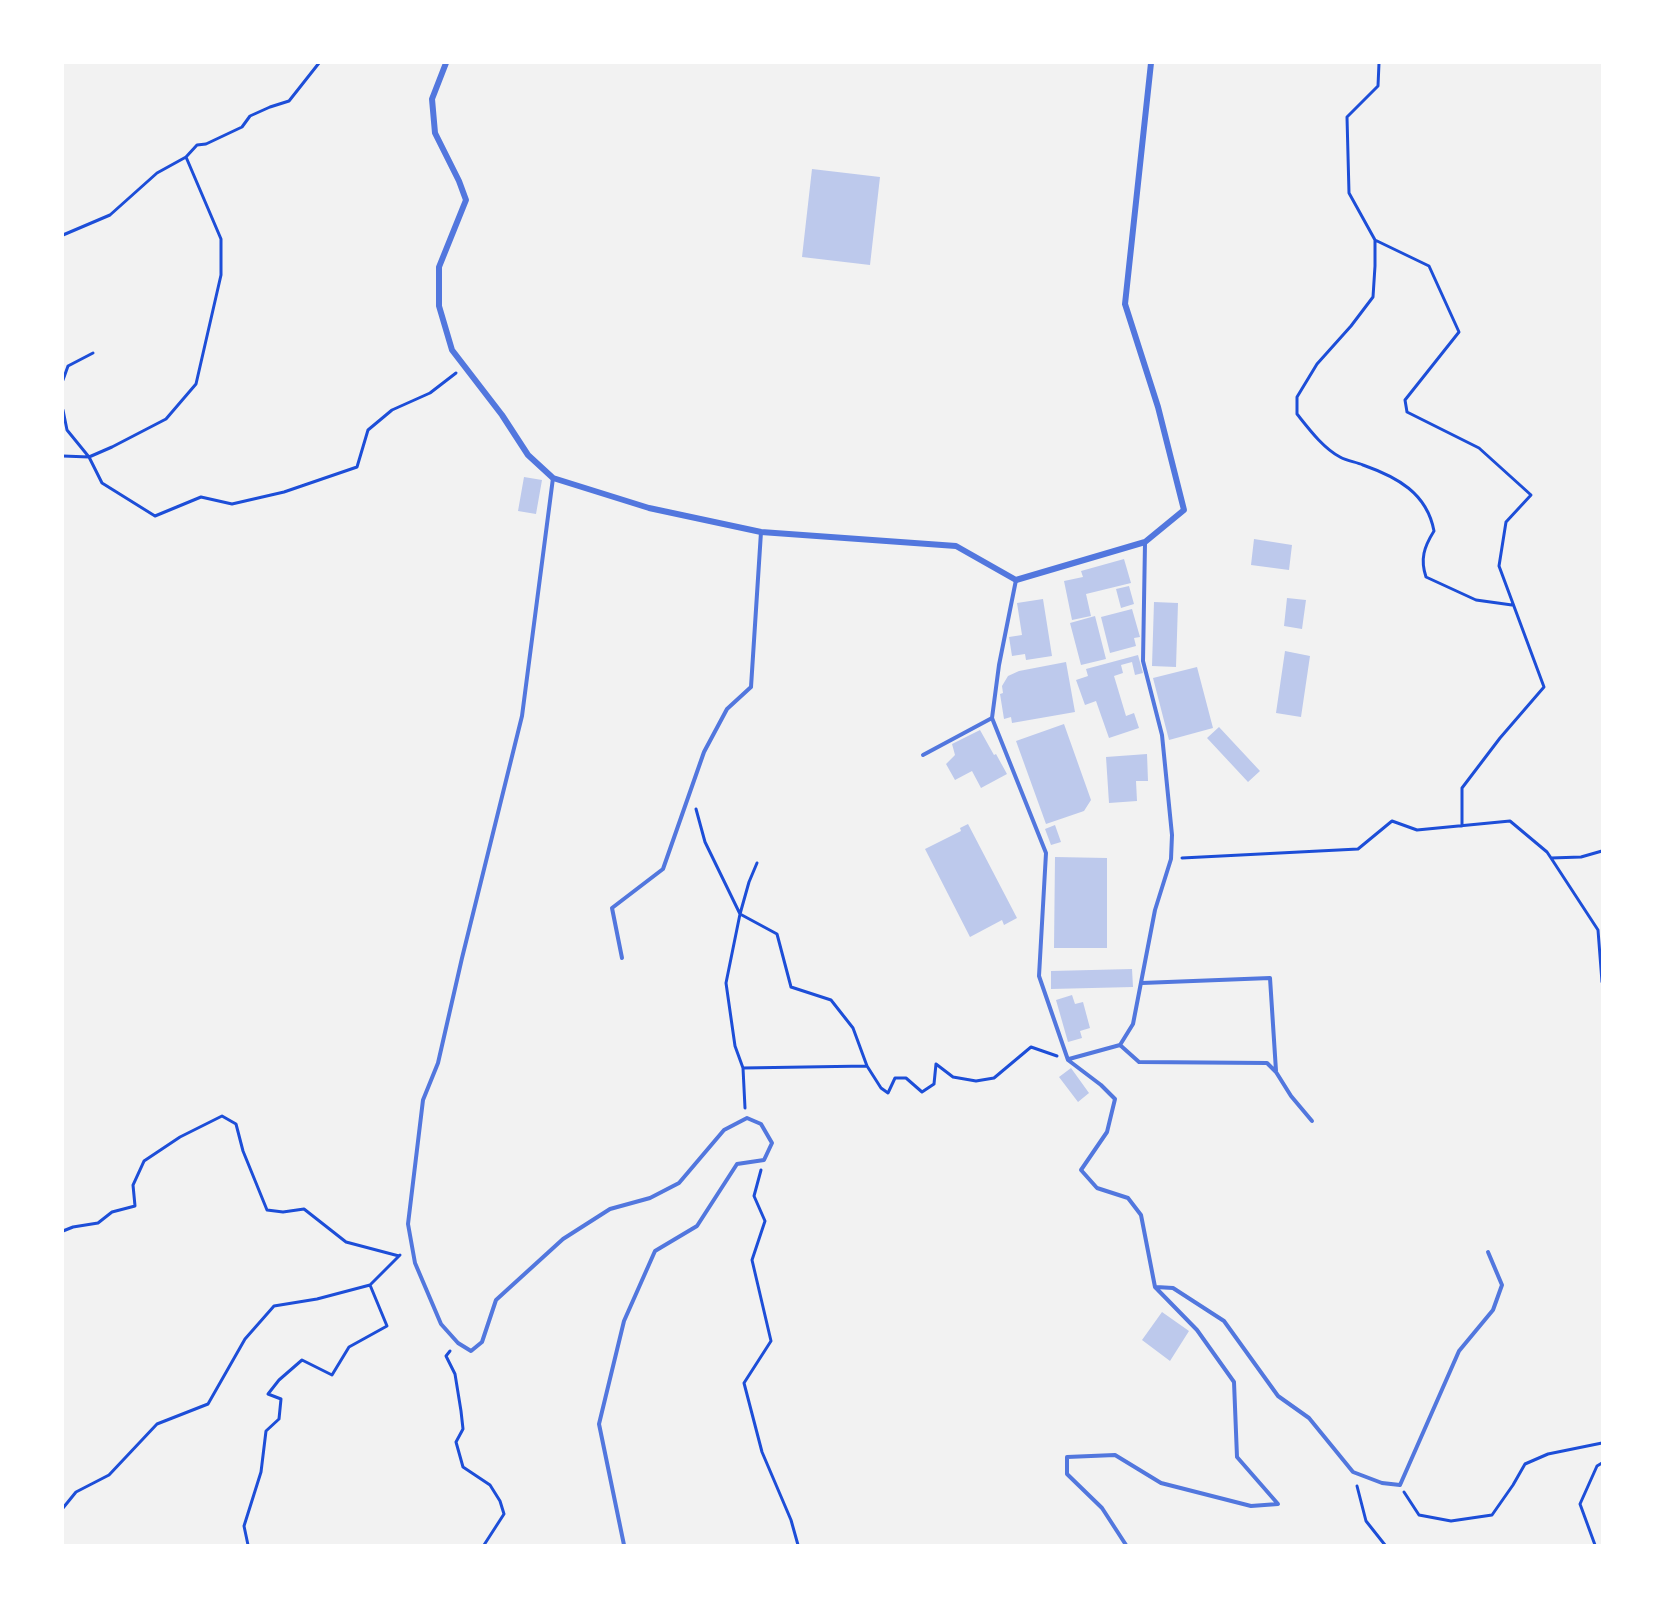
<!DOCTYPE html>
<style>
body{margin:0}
#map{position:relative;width:1665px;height:1608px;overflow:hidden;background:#f2f2f2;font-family:"DM Sans",sans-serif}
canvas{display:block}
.frame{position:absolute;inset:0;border:64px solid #fff;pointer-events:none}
</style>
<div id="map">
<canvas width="1665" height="1608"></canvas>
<div class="frame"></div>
</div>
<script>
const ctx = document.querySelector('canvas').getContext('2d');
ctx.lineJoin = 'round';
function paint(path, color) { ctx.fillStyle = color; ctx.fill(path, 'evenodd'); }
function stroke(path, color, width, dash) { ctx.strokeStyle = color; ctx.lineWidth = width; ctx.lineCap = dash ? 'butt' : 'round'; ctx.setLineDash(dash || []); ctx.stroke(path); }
paint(new Path2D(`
 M 812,169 L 880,177 L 870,265 L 802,257 Z
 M 524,477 L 542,480 L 536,514 L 518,511 Z
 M 1254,539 L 1292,545 L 1289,570 L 1251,565 Z
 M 1124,559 L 1131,583 L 1086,594 L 1091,616 L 1072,620 L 1064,581 L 1083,577 L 1081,571 Z
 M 1129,586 L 1134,604 L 1121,608 L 1116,589 Z
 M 1287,598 L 1306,600 L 1302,629 L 1284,626 Z
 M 1043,599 L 1052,656 L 1026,660 L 1025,654 L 1012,656 L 1009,637 L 1022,635 L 1017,603 Z
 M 1154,602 L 1178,603 L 1176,667 L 1152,666 Z
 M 1132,609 L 1140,637 L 1134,638 L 1136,646 L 1110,653 L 1101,617 Z
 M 1095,616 L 1106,659 L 1081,665 L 1070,623 Z
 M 1285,651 L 1310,656 L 1301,717 L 1276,713 Z
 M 1138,655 L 1143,673 L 1135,675 L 1132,662 L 1121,665 L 1123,673 L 1114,676 L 1126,716 L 1134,713 L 1139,728 L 1109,738 L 1096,701 L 1085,705 L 1076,680 L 1088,676 L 1086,669 Z
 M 1066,662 L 1075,712 L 1012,723 L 1011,717 L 1004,719 L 1000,694 L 1003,693 L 1002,686 L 1008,676 L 1019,671 Z
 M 1197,667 L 1213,728 L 1169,740 L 1153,678 Z
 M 1064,724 L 1091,800 L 1084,811 L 1046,824 L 1016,741 Z
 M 1219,727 L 1260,771 L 1248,782 L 1207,738 Z
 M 980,730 L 994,755 L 996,754 L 1007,774 L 981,788 L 972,771 L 955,780 L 946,764 L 955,755 L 952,744 Z
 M 1147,754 L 1148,781 L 1136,781 L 1137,801 L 1109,803 L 1106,757 Z
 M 968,824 L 1017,918 L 1004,925 L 1002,920 L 970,937 L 925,849 L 961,831 L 960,828 Z
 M 1055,825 L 1061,842 L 1051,845 L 1045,829 Z
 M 1055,857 L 1107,858 L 1107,948 L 1054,948 Z
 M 1132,969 L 1133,987 L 1051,989 L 1051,971 Z
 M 1072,995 L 1075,1004 L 1083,1002 L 1090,1028 L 1080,1031 L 1082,1038 L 1068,1042 L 1056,1000 Z
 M 1071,1068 L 1089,1093 L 1078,1102 L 1059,1077 Z
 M 1162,1312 L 1189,1331 L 1170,1361 L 1142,1340 Z`), '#bdc9ec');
stroke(new Path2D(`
 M 1379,63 L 1378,86 L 1347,117 L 1349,193 L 1375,240 L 1429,266 L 1459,332 L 1405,400 L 1407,412 L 1479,448 L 1531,495 L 1506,522 L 1499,566 L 1544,687 L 1500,738 L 1462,788 L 1462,826
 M 63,235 L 110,215 L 157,173 L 186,157 L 197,145 L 206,144 L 242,127 L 250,116 L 270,107 L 289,101 L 319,63
 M 1375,240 L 1375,266 L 1373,297 L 1351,326 L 1317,364 L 1297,397 L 1297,414 C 1309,429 1323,448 1340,457 C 1347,461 1356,462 1363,465 C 1397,477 1427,493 1434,531 C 1424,547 1420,559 1426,577 L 1476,600 L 1512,605
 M 63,380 L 68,366 L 93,353
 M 63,410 L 67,430 L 89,457 L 112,447 L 166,419 L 196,384 L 221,275 L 221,239 L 186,157
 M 63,456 L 89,457 L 102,483 L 155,516 L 201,497 L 232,504 L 284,492 L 357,467 L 368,430 L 392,410 L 430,393 L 456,373
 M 696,809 L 705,842 L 740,914 L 726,983 L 735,1046 L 743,1068 L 745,1108
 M 1182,858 L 1358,849 L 1392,821 L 1417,830 L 1510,821 L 1547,852 L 1551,858 L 1581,857 L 1602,851
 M 1551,858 L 1598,930 L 1602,982
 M 757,863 L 749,882 L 740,914 L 777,934 L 791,987 L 831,1000 L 853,1028 L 867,1066
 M 743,1068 L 867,1066 L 881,1088 L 888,1093 L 895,1078 L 906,1078 L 922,1092 L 934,1084 L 936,1064 L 953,1077 L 976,1081 L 994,1078 L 1031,1047 L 1057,1056
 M 761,1170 L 754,1196 L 765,1221 L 752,1260 L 771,1341 L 744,1383 L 762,1452 L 791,1520 L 798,1545
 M 63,1231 L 73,1227 L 98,1223 L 112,1212 L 135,1206 L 133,1185 L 144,1161 L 180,1137 L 222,1116 L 236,1124 L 243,1151 L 267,1210 L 283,1212 L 304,1209 L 346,1242 L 399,1256
 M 450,1351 L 446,1356 L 455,1374 L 461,1411 L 463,1429 L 456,1442 L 463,1467 L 490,1485 L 500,1501 L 504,1514 L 484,1545
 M 1357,1486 L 1366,1521 L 1385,1545
 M 1404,1492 L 1419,1515 L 1451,1521 L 1492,1515 L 1513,1485 L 1525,1464 L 1548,1454 L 1602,1443
 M 63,1508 L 76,1492 L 109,1475 L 157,1424 L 208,1404 L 245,1339 L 274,1306 L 317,1299 L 370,1285
 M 248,1545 L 244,1526 L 261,1472 L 266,1431 L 279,1419 L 281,1399 L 268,1394 L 279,1380 L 302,1360 L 332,1375 L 349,1347 L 387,1326 L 370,1285 L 400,1255
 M 1595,1545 L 1580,1504 L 1597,1466 L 1602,1463`), '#1d4ed8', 3);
stroke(new Path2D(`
 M 553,478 L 522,716 L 462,958 L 438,1063 L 423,1100 L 408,1224 L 415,1263 L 441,1324 L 458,1343 L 471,1351 L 482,1342 L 496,1300 L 563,1239 L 610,1209 L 650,1198 L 679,1183 L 724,1130 L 747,1118 L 761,1124 L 772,1143 L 764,1160 L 737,1164 L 697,1226 L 655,1251 L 624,1321 L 599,1424 L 624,1545
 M 1016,580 L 999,665 L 992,718 L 1046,853 L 1039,976 L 1068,1060 L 1101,1085 L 1115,1099 L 1107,1132 L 1081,1170 L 1097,1188 L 1128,1198 L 1141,1215 L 1155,1287 L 1197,1330 L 1234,1382 L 1237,1457 L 1278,1504 L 1251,1506 L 1161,1483 L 1115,1455 L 1067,1457 L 1067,1474 L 1102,1508 L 1126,1545
 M 923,755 L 992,718
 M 622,958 L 612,908 L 663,869 L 704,752 L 727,709 L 751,687 L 761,532
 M 1142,983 L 1270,978 L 1276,1071
 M 1120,1045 L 1133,1024 L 1155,910 L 1171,859 L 1172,835 L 1162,735 L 1143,661 L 1145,543
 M 1069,1059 L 1120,1045 L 1139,1062 L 1267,1063 L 1276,1072 L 1291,1096 L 1312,1121
 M 1156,1287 L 1173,1288 L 1224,1321 L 1278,1396 L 1309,1418 L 1353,1472 L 1382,1483 L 1400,1485 L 1459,1351 L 1493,1310 L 1502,1285 L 1488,1252`), '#5277de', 4);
stroke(new Path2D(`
 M 446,63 L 432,99 L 435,133 L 459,181 L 466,200 L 439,267 L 439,306 L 452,350 L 502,415 L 528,455 L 553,478 L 649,508 L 761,532 L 956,546 L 1016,580 L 1145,542 L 1184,510 L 1158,407 L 1125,304 L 1151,63`), '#5277de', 6);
</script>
